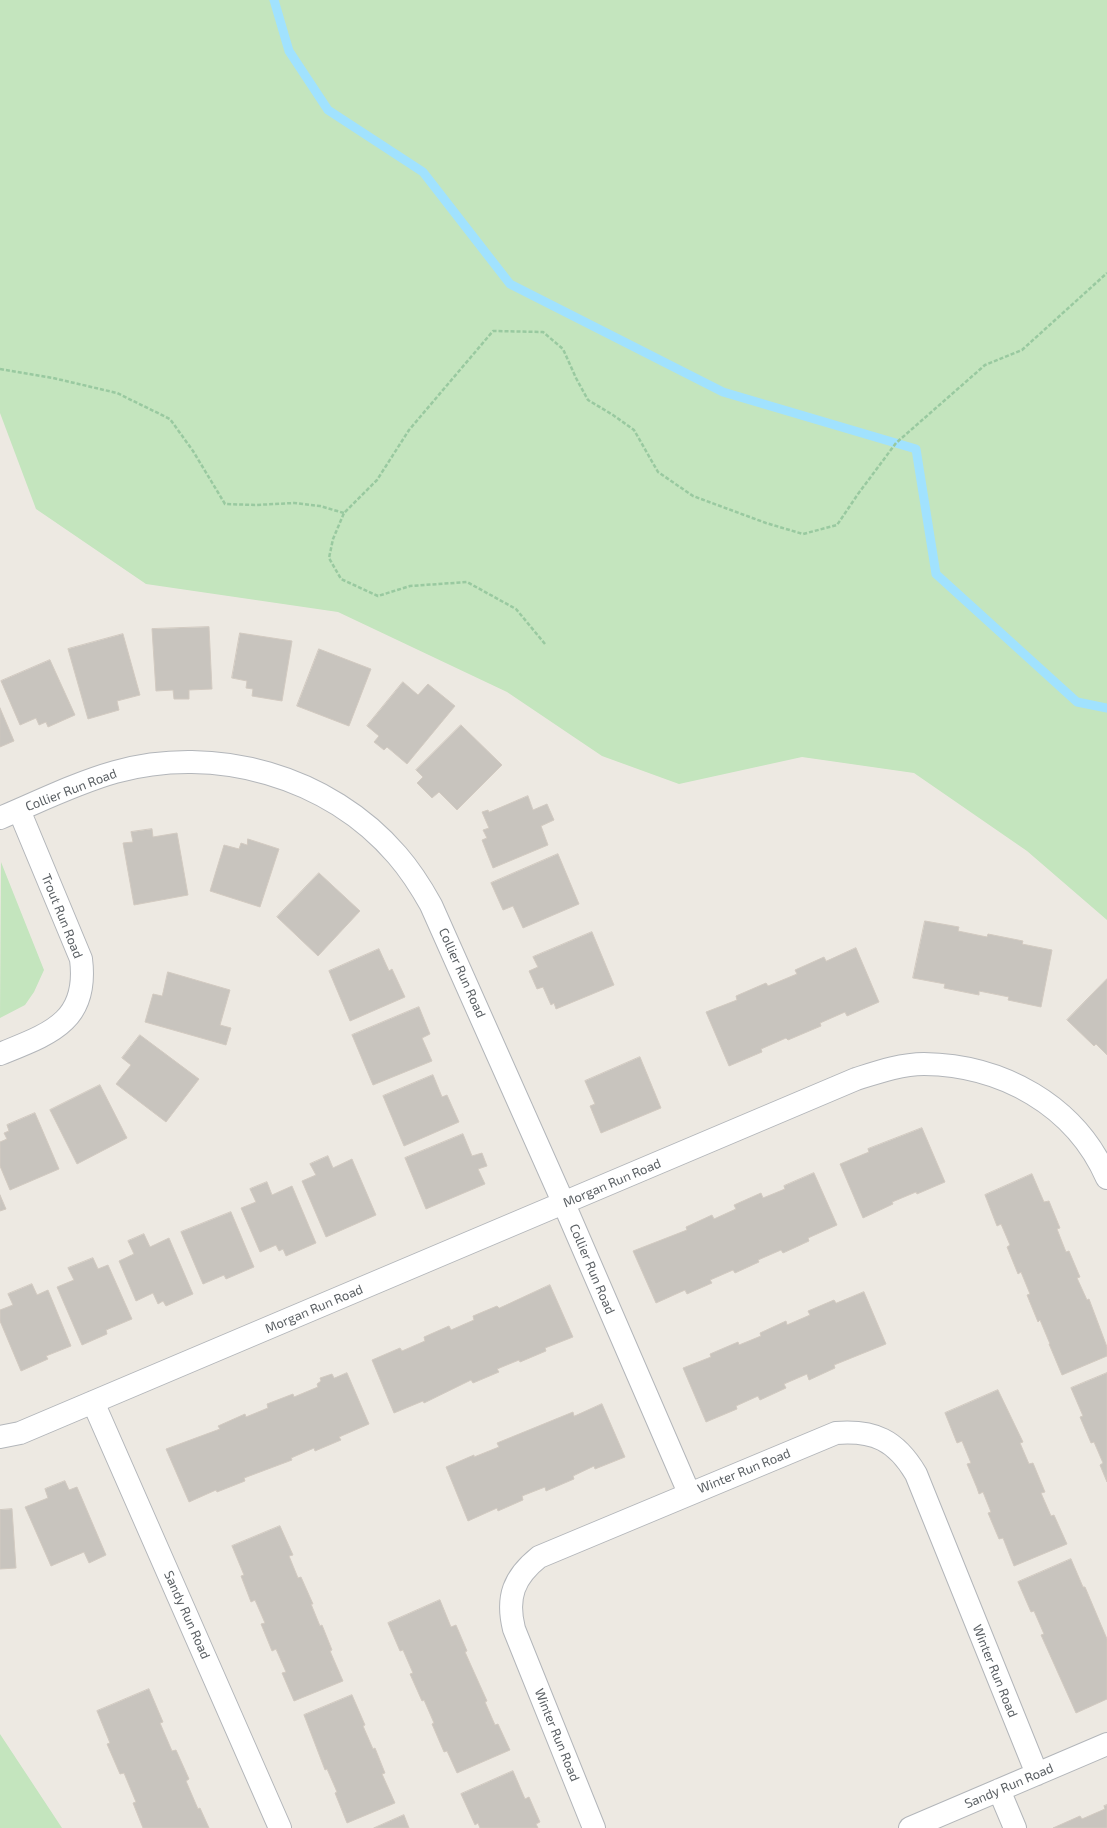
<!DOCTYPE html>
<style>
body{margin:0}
canvas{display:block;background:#ede9e2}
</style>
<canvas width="1107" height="1828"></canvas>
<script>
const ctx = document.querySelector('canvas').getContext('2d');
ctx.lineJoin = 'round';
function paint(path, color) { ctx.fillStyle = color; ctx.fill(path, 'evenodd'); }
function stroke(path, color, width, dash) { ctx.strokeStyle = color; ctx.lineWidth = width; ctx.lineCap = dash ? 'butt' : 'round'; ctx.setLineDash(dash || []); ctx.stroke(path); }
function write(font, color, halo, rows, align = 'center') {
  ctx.font = font + ' "Exo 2",sans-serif'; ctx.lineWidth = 3; ctx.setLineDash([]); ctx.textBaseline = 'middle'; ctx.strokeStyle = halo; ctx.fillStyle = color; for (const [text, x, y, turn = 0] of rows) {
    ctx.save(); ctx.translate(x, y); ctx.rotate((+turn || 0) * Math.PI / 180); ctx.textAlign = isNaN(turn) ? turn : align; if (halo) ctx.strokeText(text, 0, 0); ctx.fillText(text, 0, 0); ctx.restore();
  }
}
paint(new Path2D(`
 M 0,0 L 1107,0 L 1107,920 L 1027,851 L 914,773 L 802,757 L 679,784 L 602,756 L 507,692 L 338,612 L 146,584 L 36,509 L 0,413 Z
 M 1,862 L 44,970 L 34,992 L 25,1005 L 0,1018 Z
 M 0,1734 L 62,1828 L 0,1828 Z`), '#c4e5be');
stroke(new Path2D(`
 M 274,0 L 289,51 L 328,110 L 423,172 L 510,284 L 723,392 L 916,449 L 936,574 L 1077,702 L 1107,708`), '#a1e2fe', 9);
const building = new Path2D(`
 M 209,627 L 212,689 L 189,690 L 189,699 L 174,699 L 173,690 L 156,691 L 152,629 Z
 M 240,633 L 292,641 L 282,701 L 252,696 L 253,689 L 246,688 L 247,681 L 232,678 Z
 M 123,634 L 140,695 L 117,701 L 119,710 L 88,719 L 68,649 Z
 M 319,649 L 371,669 L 349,726 L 297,706 Z
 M 50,660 L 75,715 L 48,727 L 46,722 L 39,725 L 36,718 L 20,725 L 1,681 Z
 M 403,682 L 418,695 L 428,684 L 455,706 L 407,764 L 387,747 L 384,750 L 374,742 L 379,736 L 367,726 Z
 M 0,708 L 14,741 L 0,747 Z
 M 461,725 L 502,765 L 457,810 L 439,792 L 432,798 L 417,783 L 423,777 L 416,770 Z
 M 528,796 L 533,810 L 547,804 L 554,820 L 541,826 L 548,845 L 493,868 L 482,840 L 487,838 L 483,830 L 489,828 L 482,812 L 488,810 L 489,812 Z
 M 152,829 L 153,837 L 177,833 L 188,895 L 134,905 L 123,843 L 133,842 L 131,832 Z
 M 248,839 L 279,849 L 260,907 L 210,891 L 224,845 L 239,849 L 241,843 L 247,845 Z
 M 558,854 L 579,904 L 523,928 L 513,906 L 503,910 L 491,883 Z
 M 319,873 L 360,911 L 318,956 L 277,917 Z
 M 925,921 L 959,927 L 958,931 L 987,937 L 988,934 L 1023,941 L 1022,944 L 1052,950 L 1041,1007 L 1008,1000 L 1009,997 L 979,991 L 979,995 L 944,988 L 945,984 L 913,978 Z
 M 592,932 L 614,985 L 556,1009 L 554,1003 L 551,1005 L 543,987 L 537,989 L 529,971 L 538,967 L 533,957 Z
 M 856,948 L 879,1002 L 847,1016 L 845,1012 L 820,1023 L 821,1026 L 788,1040 L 786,1038 L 761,1049 L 762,1052 L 729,1066 L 706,1012 L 737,1000 L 736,996 L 766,983 L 768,986 L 797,974 L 795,970 L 824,957 L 826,961 Z
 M 379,949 L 389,971 L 392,969 L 405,997 L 350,1021 L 329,971 Z
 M 168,972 L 230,990 L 220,1025 L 231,1028 L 226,1045 L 145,1022 L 153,994 L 162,996 Z
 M 1107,979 L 1107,1055 L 1096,1044 L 1094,1046 L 1067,1020 Z
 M 419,1007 L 430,1034 L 422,1038 L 432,1061 L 373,1085 L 352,1035 Z
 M 140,1035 L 199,1079 L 166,1122 L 116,1084 L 131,1065 L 122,1058 Z
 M 640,1057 L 661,1108 L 601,1133 L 590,1106 L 595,1104 L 585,1081 Z
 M 433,1075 L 442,1097 L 447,1095 L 459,1122 L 404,1146 L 383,1096 Z
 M 100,1085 L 127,1138 L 77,1164 L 50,1110 Z
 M 35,1113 L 59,1169 L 10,1190 L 0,1166 L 0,1142 L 7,1139 L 4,1133 L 9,1131 L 7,1125 Z
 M 922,1128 L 945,1182 L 917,1194 L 916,1192 L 892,1202 L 893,1204 L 863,1218 L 840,1164 L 869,1152 L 868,1149 Z
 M 463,1134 L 472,1156 L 482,1153 L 487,1166 L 478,1169 L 485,1184 L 426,1209 L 405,1158 Z
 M 328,1156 L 333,1168 L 352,1159 L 376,1215 L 326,1237 L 302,1181 L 316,1175 L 310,1164 Z
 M 814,1173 L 837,1225 L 808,1238 L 809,1241 L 783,1253 L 781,1250 L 758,1260 L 759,1262 L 735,1273 L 733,1270 L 710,1280 L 712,1283 L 687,1294 L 685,1290 L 656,1303 L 633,1251 L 687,1230 L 686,1227 L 712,1215 L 714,1219 L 736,1209 L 734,1205 L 761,1193 L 763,1198 L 785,1189 L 784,1186 Z
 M 1032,1174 L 1044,1202 L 1049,1201 L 1060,1228 L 1057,1229 L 1066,1252 L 1069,1251 L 1080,1277 L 1077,1278 L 1087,1300 L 1089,1299 L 1107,1347 L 1107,1356 L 1062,1375 L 1049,1344 L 1050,1344 L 1040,1320 L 1038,1322 L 1027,1295 L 1030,1294 L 1021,1272 L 1018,1274 L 1007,1247 L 1010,1245 L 1001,1224 L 997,1226 L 985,1195 Z
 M 267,1182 L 272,1195 L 292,1186 L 316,1243 L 286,1256 L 283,1249 L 279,1251 L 276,1245 L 260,1252 L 241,1208 L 256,1202 L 250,1189 Z
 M 0,1195 L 6,1209 L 0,1211 Z
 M 231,1212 L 254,1267 L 226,1279 L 224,1275 L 203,1284 L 181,1232 Z
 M 144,1234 L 150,1247 L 169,1238 L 193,1294 L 166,1306 L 163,1301 L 158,1304 L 153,1293 L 136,1301 L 119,1261 L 134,1254 L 128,1241 Z
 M 93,1258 L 98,1269 L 108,1265 L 132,1319 L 106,1330 L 107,1334 L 82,1345 L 57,1287 L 74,1280 L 68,1268 Z
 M 32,1284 L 37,1295 L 48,1290 L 71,1346 L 46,1356 L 48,1359 L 21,1371 L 0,1321 L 0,1310 L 13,1305 L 8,1294 Z
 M 550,1285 L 573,1337 L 545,1348 L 546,1351 L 520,1362 L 519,1360 L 497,1369 L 499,1372 L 473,1383 L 471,1380 L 424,1403 L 423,1401 L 394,1413 L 372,1360 L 400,1348 L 402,1351 L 425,1341 L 424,1337 L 449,1326 L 451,1330 L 474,1320 L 473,1316 L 497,1306 L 499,1308 Z
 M 864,1292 L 886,1344 L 834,1365 L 835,1368 L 809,1380 L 807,1374 L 784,1384 L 786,1388 L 760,1400 L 758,1396 L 736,1406 L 737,1409 L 706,1422 L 683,1368 L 711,1357 L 710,1354 L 738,1342 L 739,1345 L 761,1336 L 760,1333 L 786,1321 L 787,1325 L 810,1315 L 808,1311 L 834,1300 L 836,1303 Z
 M 347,1373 L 369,1424 L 339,1437 L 341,1440 L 315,1451 L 314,1448 L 291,1458 L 292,1460 L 244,1478 L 245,1481 L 217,1492 L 216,1490 L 189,1502 L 166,1449 L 220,1429 L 218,1426 L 245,1414 L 246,1417 L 268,1408 L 267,1404 L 293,1394 L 294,1397 L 318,1387 L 317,1384 L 321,1381 L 320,1378 L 332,1374 L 334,1378 Z
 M 1107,1373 L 1107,1482 L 1100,1465 L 1103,1463 L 1094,1442 L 1091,1443 L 1080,1417 L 1083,1416 L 1071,1388 Z
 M 998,1390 L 1023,1442 L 1020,1443 L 1029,1464 L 1033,1463 L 1045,1492 L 1041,1493 L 1051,1516 L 1054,1515 L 1067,1544 L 1014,1566 L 1003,1538 L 999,1539 L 988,1513 L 991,1512 L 983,1492 L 979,1494 L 977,1488 L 967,1464 L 971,1463 L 962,1441 L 957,1443 L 945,1413 Z
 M 602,1404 L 625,1457 L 595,1469 L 594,1466 L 573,1476 L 574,1479 L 546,1491 L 545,1487 L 522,1496 L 523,1500 L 498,1511 L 497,1508 L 468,1521 L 446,1467 L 474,1455 L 474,1457 L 499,1447 L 497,1443 L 573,1412 L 574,1416 Z
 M 65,1481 L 69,1490 L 77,1487 L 106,1555 L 89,1563 L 84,1552 L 51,1566 L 25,1507 L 48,1498 L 45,1489 Z
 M 12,1509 L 16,1568 L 0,1569 L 0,1510 Z
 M 280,1526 L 293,1555 L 289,1556 L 298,1578 L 301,1577 L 313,1604 L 311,1604 L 320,1626 L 322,1625 L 332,1650 L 330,1651 L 343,1681 L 294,1701 L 282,1673 L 286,1672 L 276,1649 L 272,1651 L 261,1624 L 265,1623 L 255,1600 L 251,1602 L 241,1576 L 244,1575 L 232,1546 Z
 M 1071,1559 L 1083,1587 L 1085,1587 L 1107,1639 L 1107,1699 L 1076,1713 L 1041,1635 L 1044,1634 L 1034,1611 L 1031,1612 L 1018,1582 Z
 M 440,1600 L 451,1627 L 456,1625 L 467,1651 L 465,1652 L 487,1701 L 485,1702 L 495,1725 L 498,1724 L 510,1750 L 457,1773 L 447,1751 L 444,1752 L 432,1724 L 434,1723 L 424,1700 L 422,1701 L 410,1674 L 413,1673 L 403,1650 L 400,1651 L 388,1623 Z
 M 149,1689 L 163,1722 L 160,1723 L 172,1751 L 176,1750 L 189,1779 L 186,1781 L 198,1809 L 200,1808 L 209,1828 L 143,1828 L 133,1803 L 136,1802 L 124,1773 L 120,1774 L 107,1744 L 110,1743 L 97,1711 Z
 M 352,1695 L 365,1725 L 363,1726 L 373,1749 L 375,1748 L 385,1773 L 382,1774 L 395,1803 L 347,1823 L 335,1793 L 337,1792 L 327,1769 L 325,1770 L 304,1715 Z
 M 513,1771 L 525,1799 L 529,1797 L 540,1822 L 536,1824 L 538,1828 L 480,1828 L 478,1823 L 475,1825 L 461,1794 Z
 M 1107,1805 L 1107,1828 L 1053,1828 L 1080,1816 L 1082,1819 L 1105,1809 L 1104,1806 Z
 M 404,1815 L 409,1828 L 374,1828 Z`);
paint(building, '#c8c4be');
stroke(building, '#d2cac1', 1);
const minor = new Path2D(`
 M 0,818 C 38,802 76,783 115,772 C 215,744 329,776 397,855 C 410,870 421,887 431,905 L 564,1204 L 689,1493
 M 0,1054 C 49,1034 89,1022 81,959 L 19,810
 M 93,1402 L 280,1828
 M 0,1437 L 20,1433 L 856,1079 C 878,1072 901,1064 924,1064 C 1002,1065 1075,1105 1107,1178
 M 999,1790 L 1015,1828
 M 594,1828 L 514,1629 C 506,1597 514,1577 539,1557 L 836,1433 C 874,1430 896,1440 916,1474 L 1037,1774
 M 910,1828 L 1107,1744`);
stroke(minor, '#b3b6ba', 24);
stroke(new Path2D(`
 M 0,369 L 53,378 L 117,393 L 170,419 L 193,451 L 225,504 L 255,505 L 294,503 L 320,506 L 344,513
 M 545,644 L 516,609 L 467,582 L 410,586 L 378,596 L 341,579 L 329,558 L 333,539 L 344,513 L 377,480 L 409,430 L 493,331 L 543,332 L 563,349 L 576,378 L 588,400 L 613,415 L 634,430 L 658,472 L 693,496 L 766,523 L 803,534 L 837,525 L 858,494 L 896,443 L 985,365 L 1022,350 L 1107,273`), '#99c9a0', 2.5, [4, 2]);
stroke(minor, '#fff', 22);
write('13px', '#5a5f63', '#fff', [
 ["Collier Run Road",71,790,-21],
 ["Trout Run Road",62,916,68],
 ["Collier Run Road",462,973,66],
 ["Morgan Run Road",612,1183,-23],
 ["Collier Run Road",592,1269,67],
 ["Morgan Run Road",314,1309,-23],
 ["Winter Run Road",744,1471,-22],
 ["Sandy Run Road",187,1615,66],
 ["Winter Run Road",995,1671,68],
 ["Winter Run Road",557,1735,68],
 ["Sandy Run Road",1009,1786,-23]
]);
</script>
